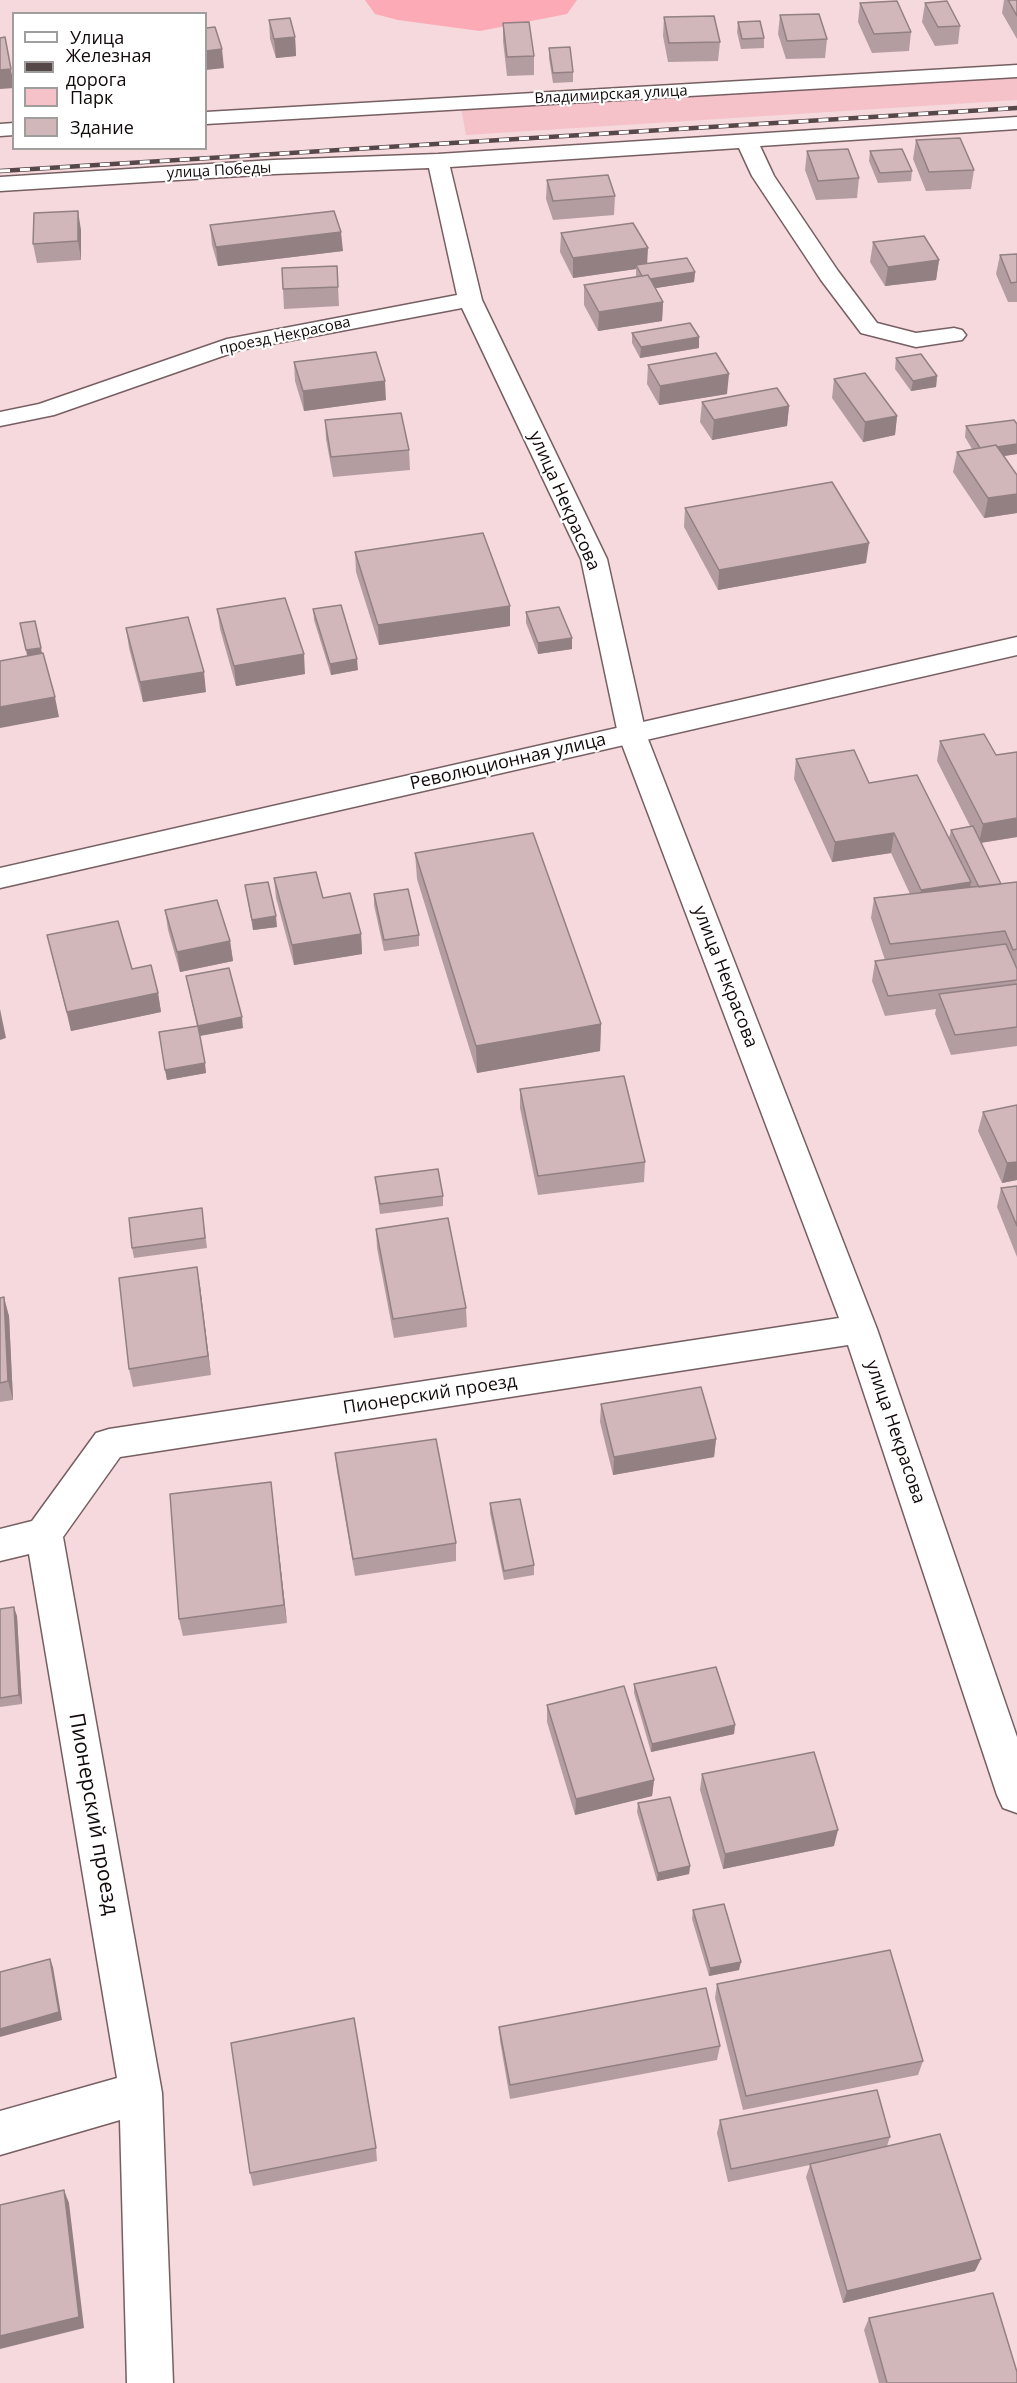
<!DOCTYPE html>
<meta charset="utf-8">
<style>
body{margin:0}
#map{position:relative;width:1017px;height:2383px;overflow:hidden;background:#f5d9dd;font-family:"Open Sans",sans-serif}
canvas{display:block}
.legend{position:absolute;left:12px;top:12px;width:195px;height:138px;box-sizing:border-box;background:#fff;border:2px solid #a09d9d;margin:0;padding:8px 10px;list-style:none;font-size:18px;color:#12090a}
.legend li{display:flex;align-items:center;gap:12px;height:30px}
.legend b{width:30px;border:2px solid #a09d9d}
</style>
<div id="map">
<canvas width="1017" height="2383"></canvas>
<ul class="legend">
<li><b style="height:8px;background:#fff"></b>Улица</li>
<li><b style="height:8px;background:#564749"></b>Железная дорога</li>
<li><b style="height:16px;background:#f5c2c9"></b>Парк</li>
<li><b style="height:16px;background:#d1b7ba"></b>Здание</li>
</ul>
</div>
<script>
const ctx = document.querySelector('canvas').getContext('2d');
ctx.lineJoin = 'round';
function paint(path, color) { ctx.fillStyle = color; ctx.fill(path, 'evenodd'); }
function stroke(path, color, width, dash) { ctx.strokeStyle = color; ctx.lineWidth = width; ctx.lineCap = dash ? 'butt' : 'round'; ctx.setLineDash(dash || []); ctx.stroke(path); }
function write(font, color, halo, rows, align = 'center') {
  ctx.font = font + ' "Open Sans",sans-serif'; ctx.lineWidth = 4.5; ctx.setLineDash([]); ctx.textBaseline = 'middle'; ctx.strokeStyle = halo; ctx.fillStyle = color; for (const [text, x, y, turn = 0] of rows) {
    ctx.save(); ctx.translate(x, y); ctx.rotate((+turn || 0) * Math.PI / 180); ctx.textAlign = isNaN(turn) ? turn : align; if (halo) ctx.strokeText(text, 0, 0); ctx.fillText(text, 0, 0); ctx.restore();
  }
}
paint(new Path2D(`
 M 1017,76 L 1017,100 L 466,135 L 461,108 Z`), '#f5c2c9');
paint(new Path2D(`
 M 365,0 L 577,0 L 567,14 L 480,31 L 398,20 L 375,14 Z`), '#fbaab6');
const minor = new Path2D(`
 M 1017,65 L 1017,77 L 206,124 L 206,112 Z
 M 1017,117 L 1017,129 L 760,146 L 774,176 L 838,271 L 877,323 L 916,333 L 954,328 L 962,330 L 966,335 L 962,340 L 916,347 L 861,333 L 821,280 L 752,176 L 739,148 L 450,167 L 482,300 L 607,559 L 646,734 L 877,1329 L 1017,1737 L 1017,1813 L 1003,1808 L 997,1795 L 848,1345 L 120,1457 L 63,1537 L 162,2093 L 173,2383 L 127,2383 L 120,2120 L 0,2155 L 0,2111 L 117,2078 L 29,1554 L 0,1561 L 0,1529 L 32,1521 L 96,1433 L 109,1429 L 839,1318 L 618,734 L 581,559 L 462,308 L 240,350 L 54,415 L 0,426 L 0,412 L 39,404 L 227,339 L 457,295 L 429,168 L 274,174 L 0,191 L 0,177 L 274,160 L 438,154 Z
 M 14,123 L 14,135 L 0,136 L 0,124 Z`);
const tertiary = new Path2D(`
 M 1017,637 L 1017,655 L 0,888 L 0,868 Z`);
stroke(minor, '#765f62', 3);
stroke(tertiary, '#765f62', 3);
paint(minor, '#fff');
paint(tertiary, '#fff');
const rail = new Path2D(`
 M 0,171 L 1017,108`);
stroke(rail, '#564749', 4.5);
stroke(rail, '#fff', 3, [10]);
paint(new Path2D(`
 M 1004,0 L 1017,0 L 1017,39 L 1002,13 Z
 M 860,3 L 911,32 L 909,51 L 872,53 L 858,22 Z
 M 925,3 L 960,26 L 958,44 L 935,46 L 922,22 Z
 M 780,15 L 827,39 L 825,58 L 786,59 L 778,34 Z
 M 664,17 L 720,42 L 718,61 L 668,62 L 663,36 Z
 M 269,20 L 295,37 L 296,56 L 276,58 L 270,39 Z
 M 738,22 L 764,38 L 764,48 L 741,49 L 737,32 Z
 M 503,23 L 534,56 L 534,75 L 507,76 L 503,41 Z
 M 549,48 L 573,72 L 573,82 L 553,83 L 549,58 Z
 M 916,140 L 974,170 L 971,189 L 926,191 L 913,159 Z
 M 807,151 L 859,178 L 857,198 L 816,200 L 805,170 Z
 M 870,151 L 912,171 L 911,181 L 878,183 L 869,161 Z
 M 547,180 L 615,196 L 614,215 L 553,220 L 546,199 Z
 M 210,225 L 343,251 L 218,266 L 212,245 Z
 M 81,230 L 81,260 L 37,263 L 33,244 Z
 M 561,233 L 647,263 L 695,272 L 694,282 L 656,288 L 663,302 L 662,321 L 598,331 L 584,305 L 584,285 L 636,277 L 636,269 L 573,278 L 560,252 Z
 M 873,242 L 939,260 L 936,280 L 885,286 L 870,262 Z
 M 1017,254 L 1017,302 L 1008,302 L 996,274 L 1000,255 Z
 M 337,266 L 339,306 L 284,309 L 283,289 Z
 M 632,333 L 699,337 L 699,348 L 640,358 L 632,343 Z
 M 896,358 L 937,376 L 936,387 L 911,391 L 895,369 Z
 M 294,362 L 386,400 L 304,411 L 295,381 Z
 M 648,365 L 727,394 L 659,405 L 647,384 Z
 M 834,379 L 897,416 L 895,435 L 863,442 L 832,398 Z
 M 702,402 L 789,406 L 787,426 L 712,440 L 700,422 Z
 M 325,420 L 409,450 L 410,470 L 333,477 L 326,439 Z
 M 966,426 L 1017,454 L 1004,456 L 1017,475 L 1017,513 L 984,518 L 953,472 L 957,452 L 972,449 L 965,437 Z
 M 685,508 L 866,563 L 718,590 L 684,527 Z
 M 355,552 L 510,606 L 510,626 L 379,645 L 356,572 Z
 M 217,609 L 305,674 L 236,686 L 220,629 Z
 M 313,609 L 358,670 L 331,675 L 314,620 Z
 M 526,612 L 572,649 L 538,654 L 526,623 Z
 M 126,628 L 206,692 L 143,702 L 129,648 Z
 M 940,741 L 996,755 L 1017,752 L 1017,837 L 981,843 L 1001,884 L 1017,882 L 1017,1046 L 951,1055 L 935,1014 L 936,1009 L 885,1016 L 872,981 L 875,961 L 885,960 L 871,918 L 874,898 L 910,894 L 891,853 L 832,862 L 794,779 L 796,759 L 869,783 L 949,838 L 951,830 L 970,826 L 937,761 Z
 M 415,853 L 601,1024 L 600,1051 L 477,1073 L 417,879 Z
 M 274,878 L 323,898 L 361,934 L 362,954 L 294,965 L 276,898 Z
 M 245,885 L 277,927 L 253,930 Z
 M 374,894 L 419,935 L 419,946 L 384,951 L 374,905 Z
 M 165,910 L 230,941 L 233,961 L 180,972 L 168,930 Z
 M 47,935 L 132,969 L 158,993 L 161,1012 L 71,1031 Z
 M 186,976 L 243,1028 L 200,1036 L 206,1073 L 167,1080 L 159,1032 L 197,1026 Z
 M 520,1089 L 645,1162 L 644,1182 L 538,1195 L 520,1108 Z
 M 1017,1105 L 1017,1180 L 1002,1183 L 978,1131 L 983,1112 Z
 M 375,1177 L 443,1196 L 443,1206 L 380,1214 Z
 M 1017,1186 L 1017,1257 L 997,1207 L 1001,1188 Z
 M 202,1208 L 207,1248 L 134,1258 L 132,1248 Z
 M 376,1229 L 466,1308 L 467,1327 L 394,1338 L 377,1248 Z
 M 200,1286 L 211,1375 L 133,1387 L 129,1369 Z
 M 0,1298 L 9,1316 L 13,1400 L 0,1402 Z
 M 601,1404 L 716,1439 L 714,1457 L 613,1475 L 600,1422 Z
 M 335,1453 L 456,1543 L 456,1561 L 355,1576 L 337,1471 Z
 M 271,1482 L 287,1623 L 183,1636 L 179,1619 Z
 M 490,1503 L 534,1565 L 534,1575 L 504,1580 L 490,1513 Z
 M 0,1609 L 17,1616 L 22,1704 L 0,1707 Z
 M 634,1684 L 735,1725 L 734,1734 L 651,1752 L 634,1693 Z
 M 547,1705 L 654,1780 L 652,1796 L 575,1815 L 547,1722 Z
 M 702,1774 L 834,1846 L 723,1869 L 700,1790 Z
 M 638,1803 L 690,1866 L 689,1874 L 657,1881 L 637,1812 Z
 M 693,1910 L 739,1970 L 709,1976 L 692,1919 Z
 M 717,1984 L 923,2061 L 918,2075 L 743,2110 L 715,1998 Z
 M 499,2027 L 720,2046 L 717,2060 L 510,2099 L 500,2041 Z
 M 720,2120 L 890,2137 L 887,2146 L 975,2271 L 843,2303 L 806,2177 L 810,2165 L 728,2182 L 717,2133 Z
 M 376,2148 L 377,2161 L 253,2186 L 250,2173 Z
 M 869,2318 L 1017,2383 L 879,2383 L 864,2330 Z`), '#b49da0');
paint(new Path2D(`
 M 295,37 L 296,56 L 276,58 L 274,39 Z
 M 222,49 L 224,68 L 206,70 L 206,51 Z
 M 11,69 L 14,88 L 0,89 L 0,70 Z
 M 78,211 L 81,230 L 81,260 L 78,241 Z
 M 341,232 L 343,251 L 218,266 L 216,247 Z
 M 648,248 L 647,267 L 636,265 L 636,269 L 573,278 L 573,258 Z
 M 939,260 L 936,280 L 885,286 L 888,267 Z
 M 695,272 L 694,282 L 644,290 L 644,279 Z
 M 663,302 L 662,321 L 598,331 L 599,312 Z
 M 699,337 L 699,348 L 640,358 L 641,347 Z
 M 729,374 L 727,394 L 659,405 L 660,386 Z
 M 937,376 L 936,387 L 911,391 L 913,381 Z
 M 385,381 L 386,400 L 304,411 L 303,391 Z
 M 789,406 L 787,426 L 712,440 L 714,420 Z
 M 897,416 L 895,435 L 863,442 L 865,422 Z
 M 1017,444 L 1017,454 L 978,460 L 980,449 Z
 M 1017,494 L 1017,513 L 984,518 L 988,498 Z
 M 869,543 L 866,563 L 718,590 L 719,570 Z
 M 510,606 L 510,626 L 379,645 L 378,625 Z
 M 572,638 L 572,649 L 538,654 L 538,643 Z
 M 41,648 L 43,659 L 28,661 L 26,650 Z
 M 304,654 L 305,674 L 236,686 L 234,666 Z
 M 357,659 L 358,670 L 331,675 L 330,664 Z
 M 204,672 L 206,692 L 143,702 L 140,682 Z
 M 55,697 L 59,717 L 0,728 L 0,707 Z
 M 1017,818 L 1017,837 L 979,843 L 983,824 Z
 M 894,833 L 891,853 L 832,862 L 835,842 Z
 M 971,882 L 967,902 L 918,910 L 921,890 Z
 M 276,916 L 277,927 L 253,930 L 252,920 Z
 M 361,934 L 362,954 L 294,965 L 292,945 Z
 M 230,941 L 233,961 L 180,972 L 177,952 Z
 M 158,993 L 161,1012 L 71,1031 L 67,1012 Z
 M 0,1009 L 6,1038 L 0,1040 Z
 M 242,1017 L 243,1028 L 199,1036 L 198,1026 Z
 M 601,1024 L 600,1051 L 477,1073 L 476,1046 Z
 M 205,1063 L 206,1073 L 167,1080 L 165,1070 Z
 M 1017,1162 L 1017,1180 L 1002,1183 L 1007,1163 Z
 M 197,1267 L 200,1286 L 211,1375 L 208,1356 Z
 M 4,1297 L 9,1316 L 13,1400 L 8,1381 Z
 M 716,1439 L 714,1457 L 613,1475 L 614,1457 Z
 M 271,1482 L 273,1500 L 287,1623 L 284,1605 Z
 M 14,1607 L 17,1616 L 22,1704 L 19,1695 Z
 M 735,1725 L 734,1734 L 651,1752 L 652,1744 Z
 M 654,1780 L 652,1796 L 575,1815 L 576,1799 Z
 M 838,1830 L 834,1846 L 723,1869 L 725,1854 Z
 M 690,1866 L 689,1874 L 657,1881 L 658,1873 Z
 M 50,1959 L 53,1967 L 62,2020 L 0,2037 L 0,2029 Z
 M 741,1962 L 739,1970 L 709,1976 L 710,1968 Z
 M 64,2190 L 69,2203 L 84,2328 L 0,2349 L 0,2336 Z
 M 981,2259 L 975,2271 L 843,2303 L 847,2291 Z`), '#928082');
const building = new Path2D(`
 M 1008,0 L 1017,0 L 1017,16 Z
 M 897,1 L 911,32 L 874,34 L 860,3 Z
 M 947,1 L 960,26 L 938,27 L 925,3 Z
 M 819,14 L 827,39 L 787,41 L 780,15 Z
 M 714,16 L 720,42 L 669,43 L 664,17 Z
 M 290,18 L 295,37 L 274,39 L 269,20 Z
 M 760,21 L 764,38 L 742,39 L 738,22 Z
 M 529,22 L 534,56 L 507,57 L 503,23 Z
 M 215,27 L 222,49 L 206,51 L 206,28 Z
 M 5,37 L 11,69 L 0,70 L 0,38 Z
 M 570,47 L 573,72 L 553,73 L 549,48 Z
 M 960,138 L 974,170 L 929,172 L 916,140 Z
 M 848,149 L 859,178 L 818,181 L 807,151 Z
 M 902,149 L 912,171 L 880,173 L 870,151 Z
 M 608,175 L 615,196 L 553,201 L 547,180 Z
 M 78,211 L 78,241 L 33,244 L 34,213 Z
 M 334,211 L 341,232 L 216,247 L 210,225 Z
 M 633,223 L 648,248 L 573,258 L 561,233 Z
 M 924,236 L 939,260 L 888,267 L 873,242 Z
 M 1017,254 L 1017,282 L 1011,283 L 1000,255 Z
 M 687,258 L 695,272 L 650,279 L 648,275 L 642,276 L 636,265 Z
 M 337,266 L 338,287 L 283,289 L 282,268 Z
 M 648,275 L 663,302 L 599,312 L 584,285 Z
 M 690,323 L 699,337 L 641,347 L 632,333 Z
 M 376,352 L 385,381 L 303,391 L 294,362 Z
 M 716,353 L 729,374 L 660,386 L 648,365 Z
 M 921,354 L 937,376 L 913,381 L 896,358 Z
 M 865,373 L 897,416 L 865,422 L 834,379 Z
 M 777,388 L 789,406 L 714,420 L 702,402 Z
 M 401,413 L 409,450 L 331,457 L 325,420 Z
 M 1014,420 L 1017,424 L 1017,444 L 997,447 L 996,445 L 980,448 L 966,426 Z
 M 996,445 L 1017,475 L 1017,494 L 988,498 L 957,452 Z
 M 832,482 L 869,543 L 719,570 L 685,508 Z
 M 483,533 L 510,606 L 378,625 L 355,552 Z
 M 285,598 L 304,654 L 234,666 L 217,609 Z
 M 341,605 L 357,659 L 330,664 L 313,609 Z
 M 559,607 L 572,638 L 538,643 L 526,612 Z
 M 188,617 L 204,672 L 140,682 L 126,628 Z
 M 35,621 L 41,648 L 26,650 L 20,623 Z
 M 43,653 L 55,697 L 0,707 L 0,661 Z
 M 984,734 L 996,755 L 1017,752 L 1017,818 L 983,824 L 940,741 Z
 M 854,750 L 869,783 L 917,775 L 971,882 L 921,890 L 894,833 L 835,842 L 796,759 Z
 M 973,826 L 1001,884 L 979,887 L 951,830 Z
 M 533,833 L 601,1024 L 476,1046 L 415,853 Z
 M 316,872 L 323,898 L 350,893 L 361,934 L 292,945 L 274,878 Z
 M 268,882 L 276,916 L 252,920 L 245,885 Z
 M 1017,882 L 1017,949 L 1013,950 L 1005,931 L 890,944 L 874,898 Z
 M 408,889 L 419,935 L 384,940 L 374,894 Z
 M 217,900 L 230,941 L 177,952 L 165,910 Z
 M 118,921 L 132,969 L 151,965 L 158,993 L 67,1012 L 47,935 Z
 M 1006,944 L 1017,969 L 1017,980 L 888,996 L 875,961 Z
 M 229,968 L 242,1017 L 198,1026 L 186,976 Z
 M 1017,984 L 1017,1027 L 955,1035 L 939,994 Z
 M 198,1026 L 205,1063 L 165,1070 L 159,1032 Z
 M 624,1076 L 645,1162 L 538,1176 L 520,1089 Z
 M 1017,1105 L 1017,1162 L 1007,1163 L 983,1112 Z
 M 438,1169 L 443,1196 L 380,1204 L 375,1177 Z
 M 1017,1186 L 1017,1226 L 1001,1188 Z
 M 202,1208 L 205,1238 L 132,1248 L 129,1218 Z
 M 448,1218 L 466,1308 L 393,1319 L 376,1229 Z
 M 197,1267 L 208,1356 L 129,1369 L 119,1278 Z
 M 4,1297 L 8,1381 L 0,1383 L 0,1298 Z
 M 701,1387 L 716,1439 L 614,1457 L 601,1404 Z
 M 436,1439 L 456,1543 L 353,1559 L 335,1453 Z
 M 271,1482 L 284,1605 L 179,1619 L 170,1494 Z
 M 520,1499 L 534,1565 L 504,1571 L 490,1503 Z
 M 14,1607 L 19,1695 L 0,1698 L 0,1609 Z
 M 716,1667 L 735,1725 L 652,1744 L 634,1684 Z
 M 624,1686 L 654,1780 L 576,1799 L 547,1705 Z
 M 814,1752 L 838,1830 L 725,1854 L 702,1774 Z
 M 670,1797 L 690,1866 L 658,1873 L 638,1803 Z
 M 724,1904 L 741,1962 L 710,1968 L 693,1910 Z
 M 890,1950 L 923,2061 L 746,2096 L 717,1984 Z
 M 50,1959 L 59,2012 L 0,2029 L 0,1972 Z
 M 706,1988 L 720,2046 L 510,2085 L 499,2027 Z
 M 354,2018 L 376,2148 L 250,2173 L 231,2043 Z
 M 877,2090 L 890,2137 L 731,2169 L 720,2120 Z
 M 940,2134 L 981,2259 L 847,2291 L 810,2164 Z
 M 64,2190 L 79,2317 L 0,2336 L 0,2205 Z
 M 993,2293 L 1017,2372 L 1017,2383 L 887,2383 L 869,2318 Z`);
paint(building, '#d1b7ba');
stroke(building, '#928082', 1.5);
write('15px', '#12090a', '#fff', [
 ["Владимирская улица",611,95,-3],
 ["улица Победы",219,171,-3],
 ["проезд Некрасова",285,336,-12]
]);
write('18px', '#12090a', '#fff', [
 ["улица Некрасова",564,501,66],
 ["Революционная улица",508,762,-13],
 ["улица Некрасова",725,977,69],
 ["Пионерский проезд",430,1395,-9],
 ["улица Некрасова",895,1432,71]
]);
write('21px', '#12090a', '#fff', [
 ["Пионерский проезд",93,1814,80]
]);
</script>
